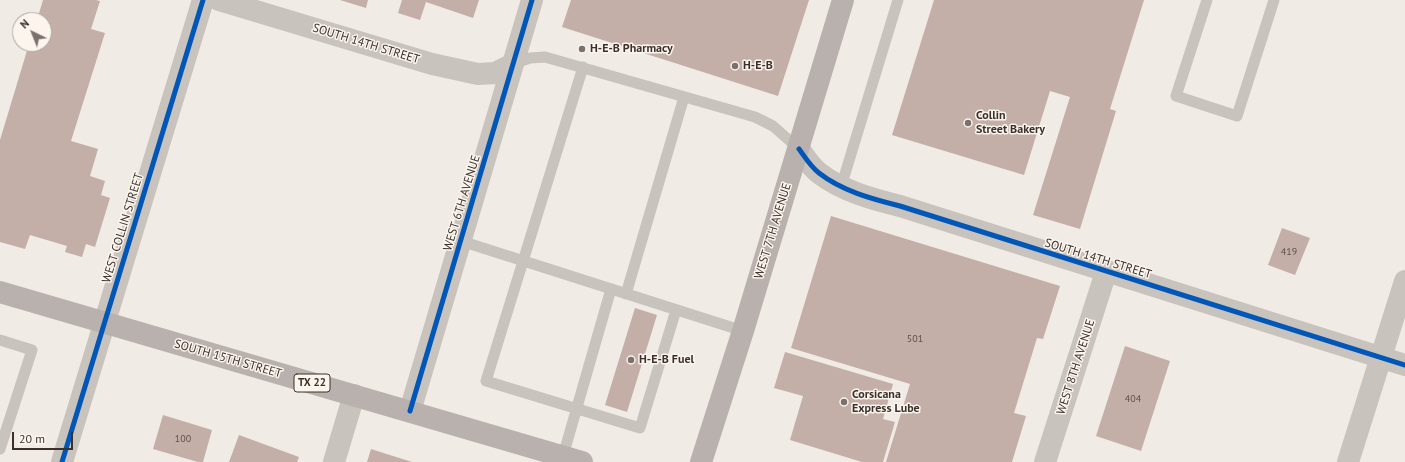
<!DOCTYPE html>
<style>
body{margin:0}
#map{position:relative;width:1405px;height:462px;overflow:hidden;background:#f0ebe5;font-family:"PT Sans",sans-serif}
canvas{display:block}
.north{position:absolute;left:12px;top:12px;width:40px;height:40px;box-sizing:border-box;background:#fbf5ee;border:1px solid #aea6a0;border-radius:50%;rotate:317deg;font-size:11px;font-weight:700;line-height:16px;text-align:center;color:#3b302b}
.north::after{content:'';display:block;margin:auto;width:14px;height:18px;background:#7a716c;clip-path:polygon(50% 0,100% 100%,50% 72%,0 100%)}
.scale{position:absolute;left:12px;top:432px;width:61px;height:18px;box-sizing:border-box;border:2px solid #3b302b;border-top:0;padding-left:5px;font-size:12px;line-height:14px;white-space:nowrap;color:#3b302b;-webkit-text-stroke:3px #fbf5ee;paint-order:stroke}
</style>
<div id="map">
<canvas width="1405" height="462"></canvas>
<div class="north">N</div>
<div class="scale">20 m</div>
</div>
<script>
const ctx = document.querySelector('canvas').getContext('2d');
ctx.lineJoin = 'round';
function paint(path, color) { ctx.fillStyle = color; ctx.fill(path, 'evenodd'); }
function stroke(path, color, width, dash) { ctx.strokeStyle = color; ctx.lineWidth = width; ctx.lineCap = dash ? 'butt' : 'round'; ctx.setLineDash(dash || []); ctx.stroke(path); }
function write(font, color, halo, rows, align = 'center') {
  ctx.font = font + ' "PT Sans",sans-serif'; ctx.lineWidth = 3; ctx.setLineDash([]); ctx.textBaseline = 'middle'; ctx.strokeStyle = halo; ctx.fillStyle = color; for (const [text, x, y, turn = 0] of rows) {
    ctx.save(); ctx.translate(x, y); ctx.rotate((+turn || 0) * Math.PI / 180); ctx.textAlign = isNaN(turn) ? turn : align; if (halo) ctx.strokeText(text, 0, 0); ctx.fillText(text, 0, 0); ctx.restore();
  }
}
paint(new Path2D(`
 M 43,0 L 96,0 L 100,1 L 91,29 L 105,33 L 71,141 L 98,149 L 90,176 L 105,181 L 101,195 L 110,198 L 95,247 L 86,244 L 82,257 L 65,252 L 67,246 L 30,235 L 25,249 L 0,242 L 0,140 L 29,44 L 44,44 L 44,20 L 37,20 Z
 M 340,0 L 368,0 L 366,8 Z
 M 402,0 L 479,0 L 473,18 L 426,2 L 420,20 L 398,13 Z
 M 571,0 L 809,0 L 778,96 L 562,27 Z
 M 934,0 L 1144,0 L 1110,109 L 1116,111 L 1080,229 L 1033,215 L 1070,97 L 1050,91 L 1024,175 L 892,135 Z
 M 831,216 L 1060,286 L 1043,339 L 1037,338 L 1014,413 L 1026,416 L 1012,462 L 886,462 L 910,384 L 791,348 Z
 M 1282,228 L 1310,238 L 1295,275 L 1268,265 Z
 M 635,308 L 657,315 L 627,412 L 605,405 Z
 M 1125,346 L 1170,361 L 1141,451 L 1096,436 Z
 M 785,352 L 893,384 L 883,419 L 895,422 L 883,462 L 862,462 L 790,440 L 803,396 L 774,388 Z
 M 163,415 L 212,430 L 203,462 L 198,462 L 153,449 Z
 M 239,435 L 299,457 L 297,462 L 229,462 Z
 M 371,449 L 412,462 L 367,462 Z`), '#c3afa7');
stroke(new Path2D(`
 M 1207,0 L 1176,96 L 1237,116 L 1274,0
 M 513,64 L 530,58 L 545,57 L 755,117 L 773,126 L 799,149
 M 583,67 L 486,381 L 640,428 L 676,310
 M 841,187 L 898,0
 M 461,241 L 743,331
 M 626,294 L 684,97
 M 0,340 L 32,350 L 0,449
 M 563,456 L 611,289`), '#c9c3be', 11);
stroke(new Path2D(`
 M 219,0 L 432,64 L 478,74 L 495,73 L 513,64
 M 799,149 C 805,157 810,166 819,173 C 842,191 872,199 900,206 L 1405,365
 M 410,411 L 532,0
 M 62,462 L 203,0
 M 334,462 L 354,395
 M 1045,462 L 1106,272
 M 1348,462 L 1405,281`), '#c9c3be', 22);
stroke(new Path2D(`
 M 0,292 L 582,462
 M 701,462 L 743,331 L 843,0`), '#b8b1ad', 22);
stroke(new Path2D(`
 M 799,149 C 805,157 810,166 819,173 C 842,191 872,199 900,206 L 1405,365
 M 410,411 L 532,0
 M 62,462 L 203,0`), '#0057b8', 5);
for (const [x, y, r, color] of [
 [582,49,4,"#7a716c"],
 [735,66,4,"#7a716c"],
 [968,123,4,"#7a716c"],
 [631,360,4,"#7a716c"],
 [844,402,4,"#7a716c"]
]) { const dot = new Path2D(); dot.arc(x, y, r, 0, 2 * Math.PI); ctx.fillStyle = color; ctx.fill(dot); stroke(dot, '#fbf5ee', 1.5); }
write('10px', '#5d504a', null, [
 ["419",1289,252],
 ["501",915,339],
 ["404",1133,399],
 ["100",183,439]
]);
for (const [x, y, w] of [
 [312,383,36]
]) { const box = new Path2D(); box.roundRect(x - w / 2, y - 9, w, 18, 3); ctx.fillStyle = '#fbf5ee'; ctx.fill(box); stroke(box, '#3b302b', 1); }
write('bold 11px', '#3b302b', null, [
 ["TX 22",312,383]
]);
write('12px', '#3b302b', '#fbf5ee', [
 ["SOUTH 14TH STREET",366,44,17],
 ["WEST 6TH AVENUE",462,203,-73],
 ["WEST COLLIN STREET",123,228,-73],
 ["WEST 7TH AVENUE",773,231,-73],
 ["SOUTH 14TH STREET",1098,259,17],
 ["SOUTH 15TH STREET",228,359,16],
 ["WEST 8TH AVENUE",1076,367,-72]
]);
write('bold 12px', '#3b302b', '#fbf5ee', [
 ["H-E-B Pharmacy",590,49],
 ["H-E-B",743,66],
 ["Collin",976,116],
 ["Street Bakery",976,130],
 ["H-E-B Fuel",639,360],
 ["Corsicana",852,395],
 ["Express Lube",852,409]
], 'left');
</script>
